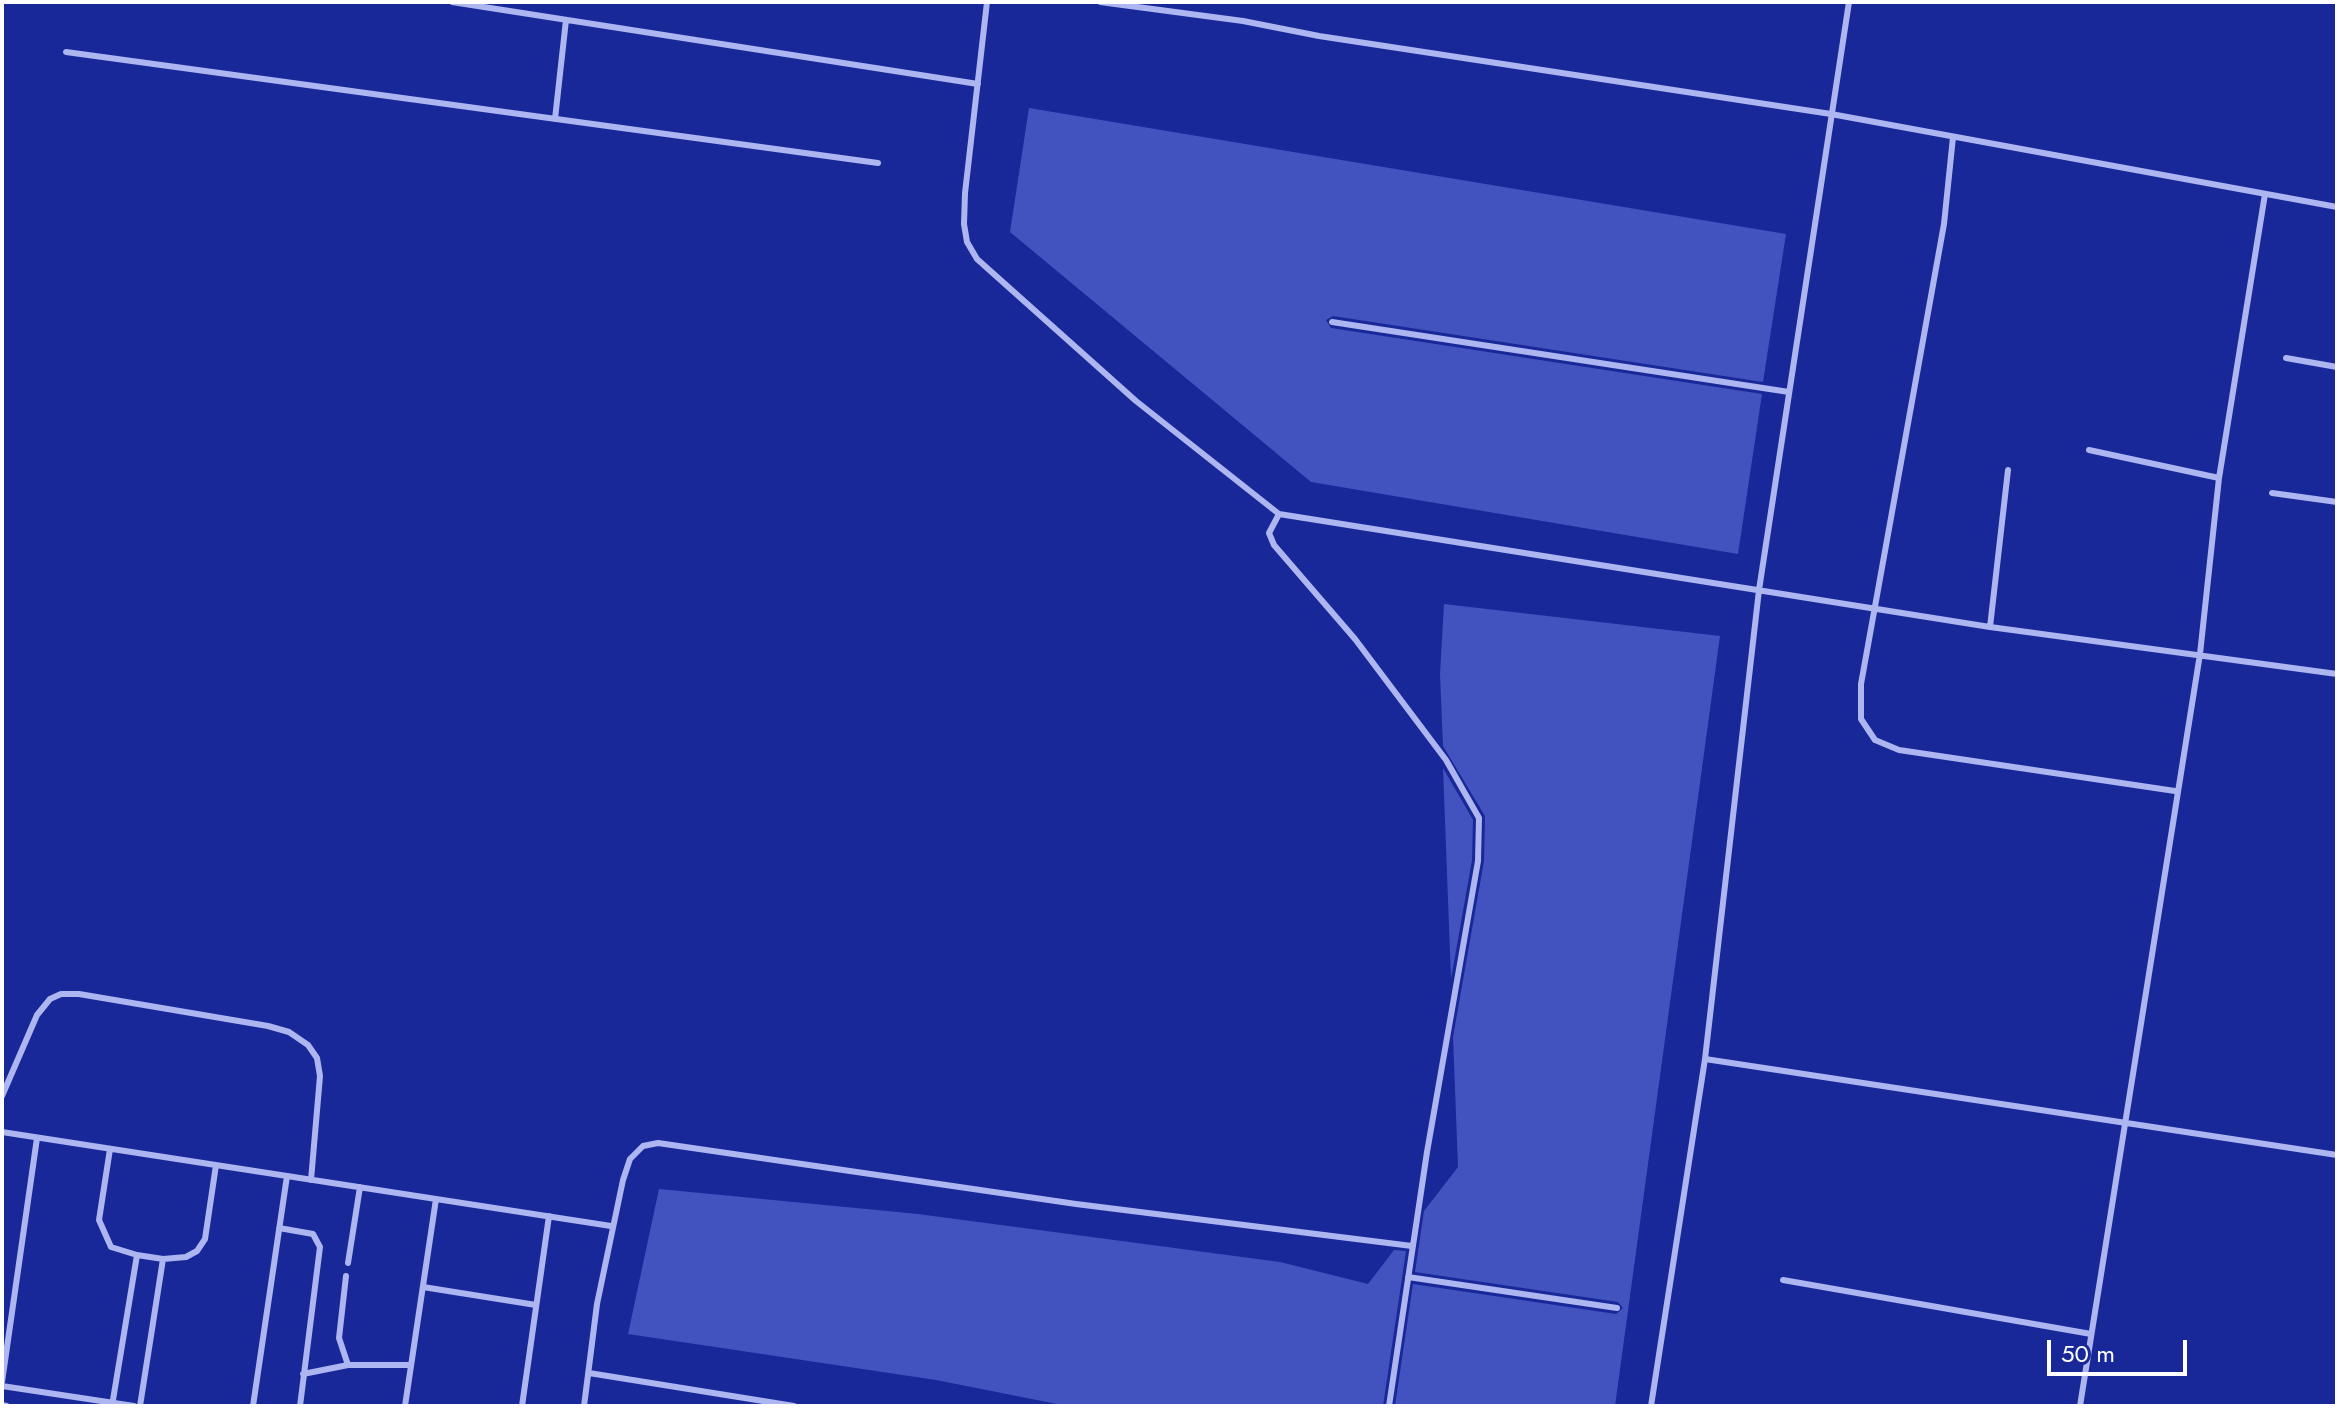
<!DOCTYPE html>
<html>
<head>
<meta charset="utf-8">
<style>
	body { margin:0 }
	#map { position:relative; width:2339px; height:1408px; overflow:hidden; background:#192898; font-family:Jost,sans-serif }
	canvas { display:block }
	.frame { position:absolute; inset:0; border:4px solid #fff; pointer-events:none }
	.scale { position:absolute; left:2047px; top:1340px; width:140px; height:36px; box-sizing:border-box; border:4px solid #fff; border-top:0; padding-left:10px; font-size:24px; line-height:28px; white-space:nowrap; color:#fff; -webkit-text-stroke:6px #192898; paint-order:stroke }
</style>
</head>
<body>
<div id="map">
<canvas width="2339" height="1408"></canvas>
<div class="frame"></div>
<div class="scale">50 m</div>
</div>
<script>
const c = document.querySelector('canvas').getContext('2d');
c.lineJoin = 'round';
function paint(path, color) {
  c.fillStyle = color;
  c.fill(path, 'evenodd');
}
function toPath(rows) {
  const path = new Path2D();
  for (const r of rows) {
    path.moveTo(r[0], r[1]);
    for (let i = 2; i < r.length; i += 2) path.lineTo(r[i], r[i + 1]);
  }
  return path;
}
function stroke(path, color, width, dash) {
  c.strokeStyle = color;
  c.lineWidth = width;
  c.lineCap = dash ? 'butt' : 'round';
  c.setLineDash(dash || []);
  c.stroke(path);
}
paint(toPath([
	[1029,108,1786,234,1763,382,1333,316,1326,320,1331,328,1762,394,1738,554,1311,482,1010,232],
	[1444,604,1720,636,1615,1406,1395,1406,1413,1284,1616,1314,1623,1308,1618,1302,1415,1272,1424,1211,1458,1167,1453,1037,1484,861,1485,816,1443,746,1440,674],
	[1443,768,1473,820,1472,860,1451,979],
	[659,1189,918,1214,1280,1262,1368,1284,1394,1250,1406,1251,1383,1406,1067,1406,936,1380,628,1334]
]), '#4252bf');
stroke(toPath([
	[452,2,978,84],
	[987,2,965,193,964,224,967,242,977,259,1136,401,1279,514,1990,627,2337,674],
	[1100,2,1243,21,1319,36,1831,114,2337,207],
	[66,52,878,163],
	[555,119,566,20],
	[1953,137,1944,224,1861,684,1861,719,1875,740,1899,750,2175,791],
	[1332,322,1789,392],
	[2286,358,2337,367],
	[2089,450,2219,478],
	[2272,493,2337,502],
	[1279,514,1269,533,1274,545,1355,639,1446,760,1479,818,1478,861,1427,1152,1389,1406],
	[1990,627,2008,470],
	[1705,1059,2337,1155],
	[2,1096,37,1015,50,999,61,994,79,994,268,1026,289,1032,308,1045,317,1058,320,1076,311,1180],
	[2,1132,611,1226],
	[110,1149,99,1220,111,1247,137,1255,163,1259,186,1257,197,1251,205,1239,216,1165],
	[279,1228,313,1234,320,1247,300,1406],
	[348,1263,360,1187],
	[346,1276,339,1338,348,1365],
	[1408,1277,1617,1308],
	[1783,1280,2091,1334],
	[423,1287,536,1305],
	[589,1373,794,1406],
	[303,1374,348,1365,411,1365],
	[2,1382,37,1138],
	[2,1386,134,1406],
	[2,1405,7,1406],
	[112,1406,137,1255],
	[140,1406,163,1259],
	[253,1406,287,1176],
	[405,1406,436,1199],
	[522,1406,549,1216],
	[584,1406,597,1304,623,1180,630,1159,643,1146,658,1143,1076,1204,1412,1246],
	[1651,1406,1705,1059,1759,590,1849,2],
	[2080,1406,2200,654,2219,478,2265,194]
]), '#adb6f1', 6);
</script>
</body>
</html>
